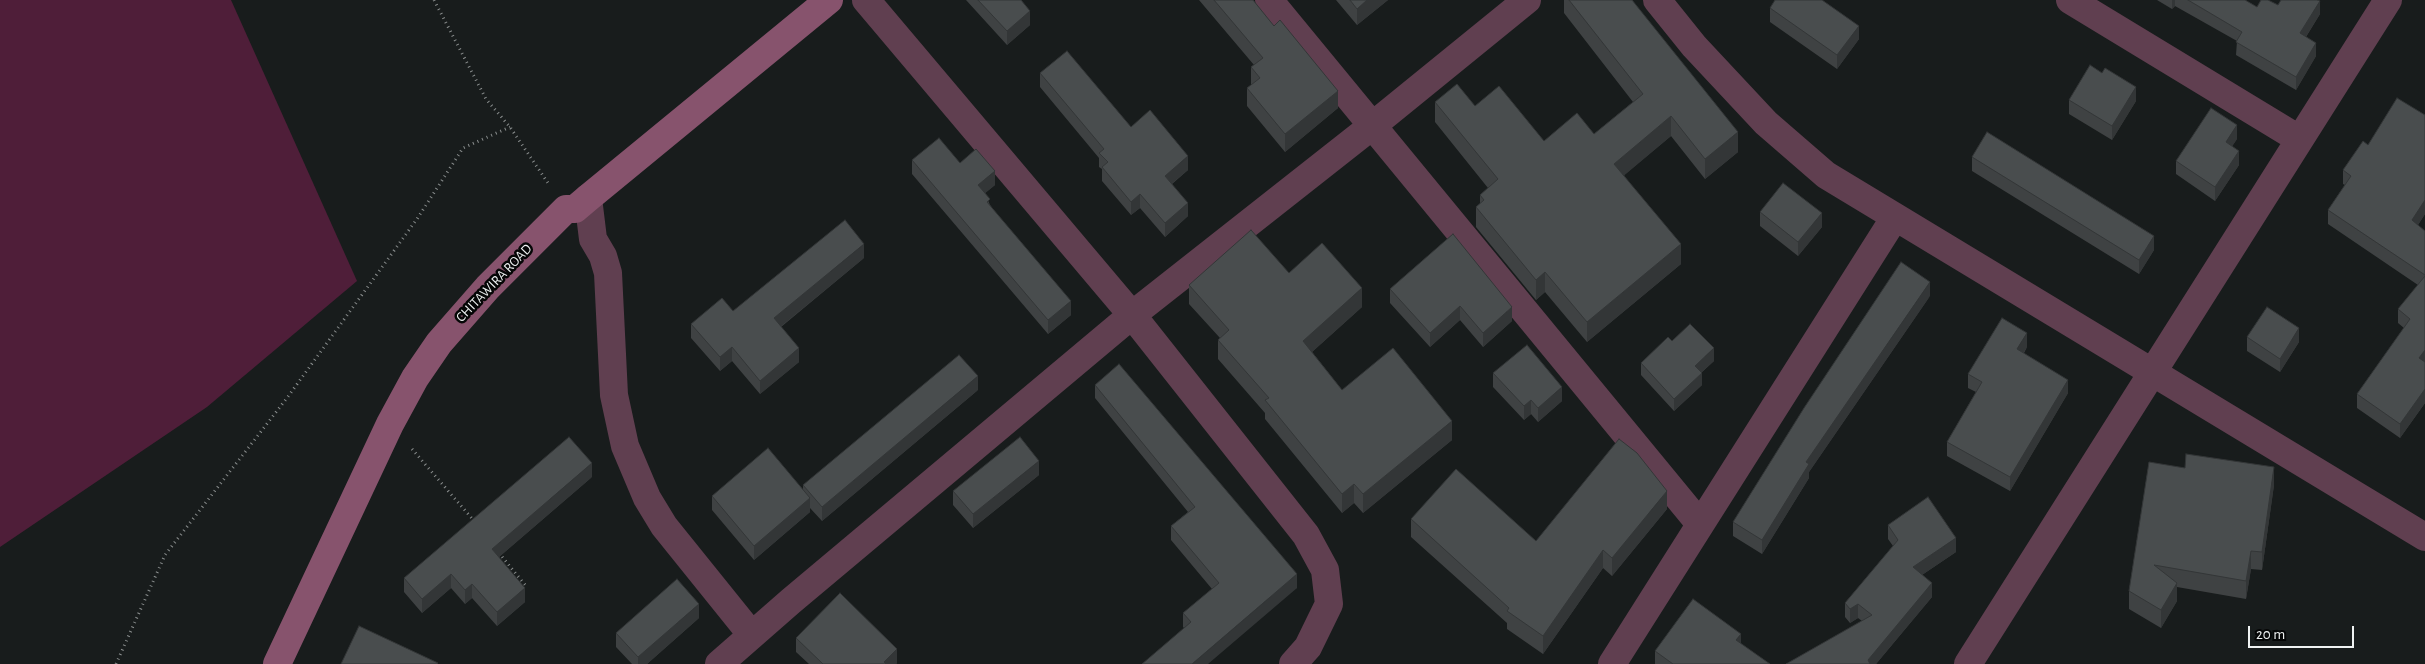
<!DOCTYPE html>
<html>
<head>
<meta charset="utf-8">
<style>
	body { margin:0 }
	#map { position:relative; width:2425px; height:664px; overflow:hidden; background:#181c1c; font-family:"Alegreya Sans",sans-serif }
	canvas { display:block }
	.scale { position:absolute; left:2248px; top:626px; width:106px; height:22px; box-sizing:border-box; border:2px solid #eff2f2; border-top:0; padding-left:6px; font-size:15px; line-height:18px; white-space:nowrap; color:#eff2f2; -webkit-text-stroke:4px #050606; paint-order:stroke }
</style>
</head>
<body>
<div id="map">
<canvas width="2425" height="664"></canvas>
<div class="scale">20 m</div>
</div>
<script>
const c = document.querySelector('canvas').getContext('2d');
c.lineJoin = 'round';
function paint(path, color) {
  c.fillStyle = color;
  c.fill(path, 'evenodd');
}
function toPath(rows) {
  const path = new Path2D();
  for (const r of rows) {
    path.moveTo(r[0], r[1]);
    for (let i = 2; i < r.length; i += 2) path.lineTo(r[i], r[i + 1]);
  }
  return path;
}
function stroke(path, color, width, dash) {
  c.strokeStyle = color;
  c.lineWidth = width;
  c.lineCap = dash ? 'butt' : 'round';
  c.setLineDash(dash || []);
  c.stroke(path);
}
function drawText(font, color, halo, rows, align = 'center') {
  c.font = font + ' "Alegreya Sans",sans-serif';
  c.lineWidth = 5;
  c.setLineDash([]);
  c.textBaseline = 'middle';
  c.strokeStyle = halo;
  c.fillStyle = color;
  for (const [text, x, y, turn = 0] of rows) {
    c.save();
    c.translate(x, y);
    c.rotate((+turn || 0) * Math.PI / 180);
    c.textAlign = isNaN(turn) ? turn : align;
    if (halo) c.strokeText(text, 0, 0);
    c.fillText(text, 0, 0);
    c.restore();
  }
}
paint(toPath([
	[0,0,231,0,357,281,207,407,0,547]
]), '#4f1e39');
stroke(toPath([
	[434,0,486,99,510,127,548,183],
	[412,449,475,522],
	[499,553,526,586],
	[116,664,165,555,287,398,417,219,463,148,510,127]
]), '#8a8e8e', 3, [1, 4]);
stroke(toPath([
	[866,0,1132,315,1306,535,1325,570,1329,604,1308,647,1293,664],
	[1269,0,1700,524],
	[1657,0,1694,46,1766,123,1826,175,2425,537],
	[2070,0,2299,139],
	[588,198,593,239,603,256,608,273,614,395,625,446,647,498,664,526,751,634],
	[719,664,791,601,1132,315,1372,126,1527,0],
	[1612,664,1895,217],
	[1968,664,2388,0]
]), '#603f50', 28);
stroke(toPath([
	[277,664,390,424,415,378,439,343,488,287,566,209,575,209,588,198,829,0]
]), '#87536d', 28);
paint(toPath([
	[966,0,1021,0,1030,25,1007,45],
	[1199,0,1253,0,1338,108,1285,152,1247,106,1247,88,1251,85,1251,67,1254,65],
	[1336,0,1388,0,1357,25],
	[1564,0,1632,0,1738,152,1705,179,1671,136,1624,175,1681,264,1587,342,1545,292,1536,300,1476,227,1476,207,1480,204,1480,195,1488,188,1435,122,1435,102,1475,106,1544,141,1594,134,1633,102,1564,13],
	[2157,0,2245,0,2257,7,2278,5,2320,14,2306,37,2316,56,2296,90,2236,55,2237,41,2175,6,2172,9],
	[1770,8,1859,39,1837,69,1770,22],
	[1040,73,1131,127,1188,170,1172,184,1188,216,1165,237,1140,208,1131,215,1102,181,1102,169,1099,167,1099,158,1040,87],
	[2069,100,2136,101,2112,140,2069,114],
	[2425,115,2425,214,2418,225,2425,231,2425,403,2400,438,2357,408,2357,394,2404,328,2398,323,2398,309,2418,285,2328,224,2328,210,2345,185,2343,184,2343,170,2368,145],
	[2237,139,2232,146,2239,165,2215,201,2176,174,2176,161],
	[1972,157,2154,250,2139,274,1972,171],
	[912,160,960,163,995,185,985,193,990,205,1071,315,1048,334,912,174],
	[1760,212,1822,227,1798,256,1760,226],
	[1453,234,1512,321,1483,347,1460,320,1430,347,1390,303,1390,289],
	[864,258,781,327,799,362,760,394,732,361,720,371,691,338,691,324,733,311],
	[1289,273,1362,307,1312,352,1342,390,1452,440,1363,513,1354,503,1342,513,1265,419,1265,413,1218,359,1218,340,1220,338,1189,304,1189,285],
	[1930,296,1809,472,1809,478,1762,554,1733,536,1733,522],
	[2247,337,2299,342,2280,372,2247,351],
	[1672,341,1714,361,1701,373,1702,385,1674,411,1641,375,1641,363],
	[2027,347,2024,353,2068,393,2010,491,1947,456,1947,442,1976,392,1968,388,1968,374],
	[1493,373,1562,401,1538,422,1531,414,1524,420,1493,387],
	[1095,385,1297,588,1184,628,1183,627,1183,613,1212,589,1171,540,1171,526,1188,512,1095,398],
	[978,390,822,521,810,508,810,512,754,560,712,510,712,496,803,490,803,485],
	[2149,462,2274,485,2262,570,2251,569,2246,599,2177,587,2177,601,2161,628,2129,609,2129,591],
	[1039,475,973,528,953,505,953,491],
	[592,477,499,557,525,602,497,626,472,598,465,604,451,588,422,613,404,592,404,578],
	[1667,509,1612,576,1603,568,1543,654,1507,629,1507,623,1411,537,1411,519,1536,541],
	[1888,525,1956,552,1922,575,1932,597,1876,664,1786,664,1862,621,1858,618,1850,623,1845,617,1845,603,1893,546,1888,539],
	[699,618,647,664,632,664,616,647,616,633],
	[796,638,897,663,896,664,809,664,796,652],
	[1741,644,1770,664,1655,664,1655,651]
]), '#3f4243');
paint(toPath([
	[1367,0,1388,0,1357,25,1357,9],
	[2172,0,2175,0,2175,6,2172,9],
	[2320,1,2320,14,2300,46,2300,33],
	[1030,11,1030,25,1007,45,1007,31],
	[1859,26,1859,39,1837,69,1837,55],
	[2316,43,2316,56,2296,90,2296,77],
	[2136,87,2136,101,2112,140,2112,126],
	[1338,91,1338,108,1285,152,1285,134],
	[1671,116,1671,136,1614,184,1614,164],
	[2237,125,2237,139,2226,156,2226,142],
	[1738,132,1738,152,1705,179,1705,159],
	[2239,151,2239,165,2215,201,2215,187],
	[1188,156,1188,170,1165,189,1165,176],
	[995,171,995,185,978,199,978,185],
	[1140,194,1140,208,1131,215,1131,202],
	[2425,200,2425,214,2412,234,2412,220],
	[1188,203,1188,216,1165,237,1165,223],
	[1822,213,1822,227,1798,256,1798,242],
	[2154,236,2154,250,2139,274,2139,260],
	[864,244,864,258,774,332,774,318],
	[1681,244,1681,264,1587,342,1587,322],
	[1545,272,1545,292,1536,300,1536,280],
	[1930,282,1930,296,1809,472,1809,478,1762,554,1762,540,1806,462],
	[1362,288,1362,307,1303,360,1303,341],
	[1071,301,1071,315,1048,334,1048,320],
	[1460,306,1460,320,1430,347,1430,333],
	[1512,307,1512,321,1483,347,1483,333],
	[2299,328,2299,342,2280,372,2280,359],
	[2027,333,2027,347,2017,363,2017,349],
	[732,347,732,361,720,371,720,357],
	[799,348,799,362,760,394,760,381],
	[1714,348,1714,361,1695,378,1695,366],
	[2425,350,2425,364,2419,358],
	[1702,373,1702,385,1674,411,1674,399],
	[978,376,978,390,822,521,822,507],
	[2068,380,2068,393,2010,491,2010,477],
	[1562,387,1562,401,1538,422,1538,408],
	[2425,389,2425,403,2400,438,2400,424],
	[1531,400,1531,414,1524,420,1524,406],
	[1452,421,1452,440,1363,513,1363,494],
	[1039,461,1039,475,973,528,973,514],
	[592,463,592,477,492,563,492,549],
	[2274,467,2274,485,2262,570,2262,552],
	[1354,484,1354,503,1342,513,1342,494],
	[1667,491,1667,509,1612,576,1612,558],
	[810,498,810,512,754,560,754,546],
	[1956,538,1956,552,1913,581,1913,567],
	[1603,550,1603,568,1543,654,1543,636],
	[2251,551,2251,569,2246,599,2246,581],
	[451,574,451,588,422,613,422,599],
	[1297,574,1297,588,1208,664,1192,664],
	[1932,583,1932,597,1876,664,1868,664,1868,660],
	[2177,583,2177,601,2161,628,2161,610],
	[472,584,472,598,465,604,465,590],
	[525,588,525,602,497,626,497,612],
	[699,604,699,618,647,664,638,664,638,657],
	[1858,604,1858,618,1850,623,1850,609],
	[1741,634,1741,648,1736,640],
	[897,649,897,663,896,664,884,664,884,662]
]), '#333637');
const building = toPath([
	[978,0,1021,0,1030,11,1007,31,978,0],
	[1214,0,1253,0,1274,26,1280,20,1338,91,1285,134,1247,88,1260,78,1251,67,1263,58,1214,0],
	[1350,0,1367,0,1357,9,1350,0],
	[1569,0,1632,0,1738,132,1705,159,1671,116,1614,164,1681,244,1587,322,1545,272,1536,280,1476,207,1484,200,1480,195,1498,179,1435,102,1457,84,1475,106,1499,86,1544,141,1577,113,1594,134,1643,94,1569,0],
	[1775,0,1822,0,1859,26,1837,55,1770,8,1775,0],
	[2188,0,2245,0,2257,7,2261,0,2268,0,2278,5,2281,0,2317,0,2320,1,2300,33,2316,43,2296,77,2236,42,2242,32,2188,0],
	[1067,51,1131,127,1150,110,1188,156,1165,176,1188,203,1165,223,1140,194,1131,202,1102,167,1108,162,1099,153,1104,149,1040,73,1067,51],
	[2090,65,2102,73,2105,68,2136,87,2112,126,2069,100,2090,65],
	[2397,98,2425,115,2425,200,2412,220,2425,231,2425,275,2328,210,2351,176,2343,170,2363,141,2368,145,2397,98],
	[2211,108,2237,125,2226,142,2239,151,2215,187,2176,161,2211,108],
	[1987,132,2154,236,2139,260,1972,157,1987,132],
	[939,138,960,163,976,149,995,171,978,185,990,199,987,202,1071,301,1048,320,912,160,939,138],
	[1783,183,1822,213,1798,242,1760,212,1783,183],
	[845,220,864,244,774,318,799,348,760,381,732,347,720,357,691,324,722,298,733,311,845,220],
	[1251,230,1289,273,1322,243,1362,288,1303,341,1342,390,1393,348,1452,421,1363,494,1354,484,1342,494,1265,400,1269,398,1218,340,1229,330,1189,285,1251,230],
	[1453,234,1512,307,1483,333,1460,306,1430,333,1390,289,1453,234],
	[1901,262,1930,282,1806,462,1809,464,1762,540,1733,522,1804,408,1901,262],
	[2425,276,2425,350,2419,358,2425,362,2425,389,2400,424,2357,394,2410,319,2398,309,2425,276],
	[2267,307,2299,328,2280,359,2247,337,2267,307],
	[2002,318,2027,333,2017,349,2068,380,2010,477,1947,442,1982,382,1968,374,2002,318],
	[1690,324,1714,348,1695,366,1702,373,1674,399,1641,363,1668,337,1672,341,1690,324],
	[1527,345,1562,387,1538,408,1531,400,1524,406,1493,373,1527,345],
	[959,355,978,376,822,507,803,485,959,355],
	[1119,364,1297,574,1192,664,1142,664,1191,622,1183,613,1219,583,1171,526,1195,507,1095,385,1119,364],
	[569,437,592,463,492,549,525,588,497,612,472,584,465,590,451,574,422,599,404,578,569,437],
	[1020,437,1039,461,973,514,953,491,1020,437],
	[1619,439,1637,453,1667,491,1612,558,1603,550,1543,636,1507,611,1509,608,1411,519,1456,469,1536,541,1619,439],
	[768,448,810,498,754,546,712,496,768,448],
	[2186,454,2274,467,2262,552,2251,551,2246,581,2154,565,2177,583,2161,610,2129,591,2149,462,2185,468,2186,454],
	[1928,497,1956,538,1913,567,1932,583,1868,660,1870,664,1786,664,1872,615,1858,604,1850,609,1845,603,1898,540,1888,525,1928,497],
	[677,579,699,604,638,657,616,633,677,579],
	[840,593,897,649,884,662,886,664,823,664,796,638,840,593],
	[1693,599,1741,634,1736,640,1770,664,1673,664,1655,651,1693,599],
	[359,626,438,663,437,664,341,664,359,626]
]);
paint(building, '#494d4e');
stroke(building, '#333637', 1);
drawText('14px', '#eff2f2', '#050606', [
	["CHITAWIRA ROAD",494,283,-46]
]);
</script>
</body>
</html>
